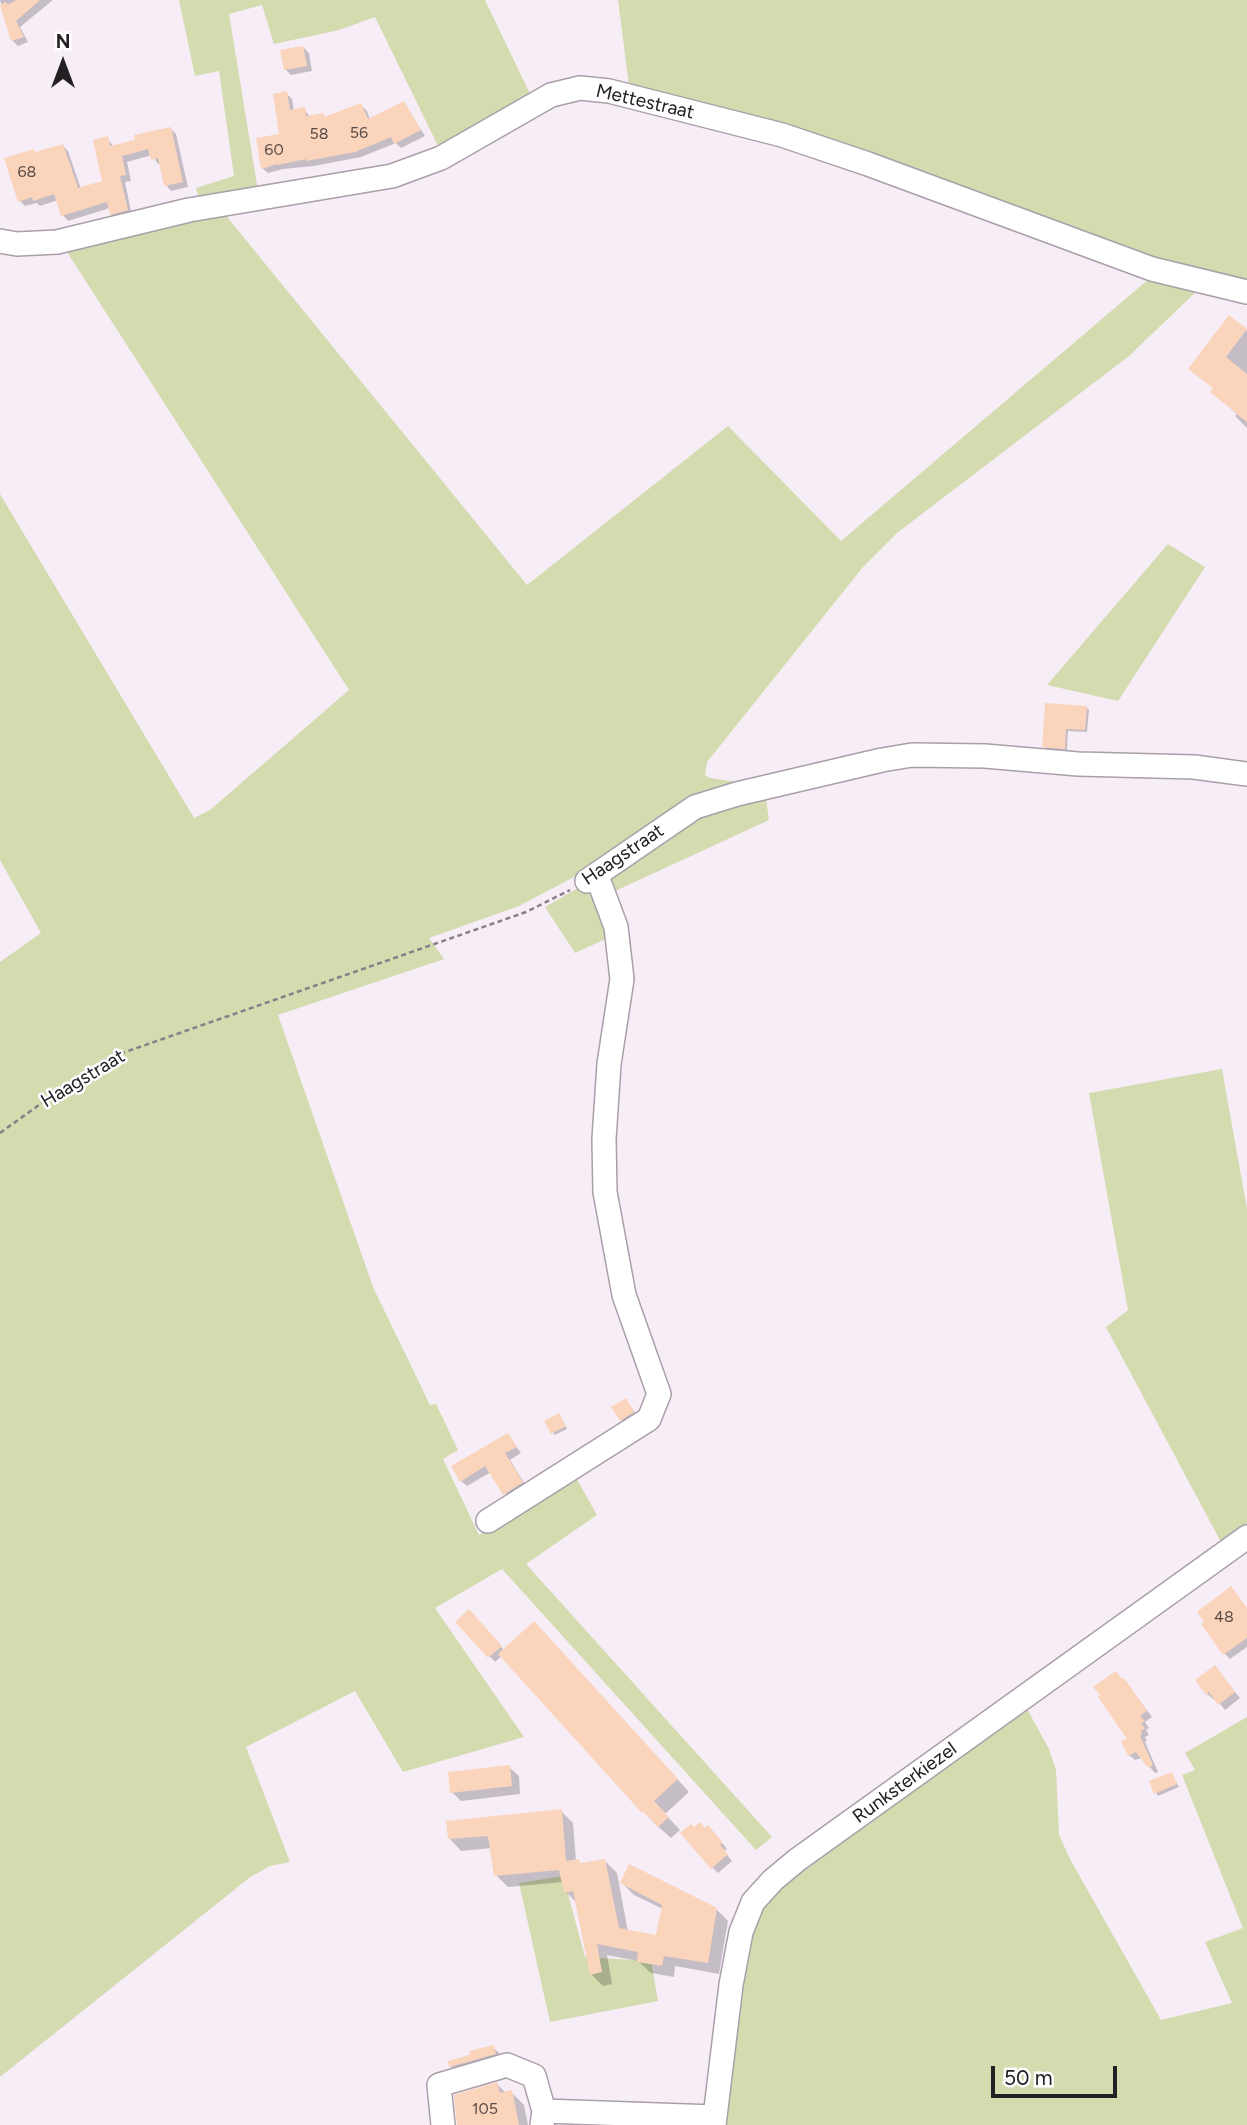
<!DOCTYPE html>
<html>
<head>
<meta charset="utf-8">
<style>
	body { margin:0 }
	#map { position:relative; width:1247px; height:2125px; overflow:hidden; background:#f7edf7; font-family:Figtree,sans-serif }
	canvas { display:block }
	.north { position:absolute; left:28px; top:28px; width:70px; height:70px; -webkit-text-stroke:5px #fffdff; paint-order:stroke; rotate:0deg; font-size:19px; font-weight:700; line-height:28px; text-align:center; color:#232023 }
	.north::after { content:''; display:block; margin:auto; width:24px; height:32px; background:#232023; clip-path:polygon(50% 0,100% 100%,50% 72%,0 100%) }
	.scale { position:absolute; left:991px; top:2066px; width:126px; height:32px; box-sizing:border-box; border:4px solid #232023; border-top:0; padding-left:9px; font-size:21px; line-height:24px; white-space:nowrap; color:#232023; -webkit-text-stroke:5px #fffdff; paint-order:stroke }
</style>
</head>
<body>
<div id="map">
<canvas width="1247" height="2125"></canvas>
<div class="north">N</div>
<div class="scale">50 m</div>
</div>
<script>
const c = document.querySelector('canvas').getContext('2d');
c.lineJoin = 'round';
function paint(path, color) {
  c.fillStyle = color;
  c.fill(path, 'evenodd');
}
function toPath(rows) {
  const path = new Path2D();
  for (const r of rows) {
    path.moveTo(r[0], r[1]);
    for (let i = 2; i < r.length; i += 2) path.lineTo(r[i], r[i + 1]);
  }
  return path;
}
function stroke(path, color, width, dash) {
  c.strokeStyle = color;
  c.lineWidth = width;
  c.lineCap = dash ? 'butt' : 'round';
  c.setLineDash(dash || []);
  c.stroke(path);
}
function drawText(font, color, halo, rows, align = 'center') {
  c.font = font + ' Figtree,sans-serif';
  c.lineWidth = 5;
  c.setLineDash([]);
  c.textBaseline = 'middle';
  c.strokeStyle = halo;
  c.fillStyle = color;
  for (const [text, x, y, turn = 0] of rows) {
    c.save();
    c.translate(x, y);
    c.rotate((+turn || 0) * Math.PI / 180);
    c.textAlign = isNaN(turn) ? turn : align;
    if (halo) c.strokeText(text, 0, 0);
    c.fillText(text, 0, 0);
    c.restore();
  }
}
paint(toPath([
	[179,0,485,0,531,96,440,150,375,17,339,30,274,44,262,5,229,14,258,191,200,203,196,188,234,176,219,71,195,76],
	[618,0,1247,0,1247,285,1160,266,629,86],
	[223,212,527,585,728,426,841,541,1150,278,1199,289,1129,356,897,533,863,567,707,762,705,775,710,778,750,784,519,906,429,938,444,959,278,1015,373,1287,430,1405,436,1404,458,1450,443,1459,479,1535,575,1476,597,1515,526,1564,772,1837,756,1850,502,1569,435,1608,524,1737,403,1772,355,1691,246,1747,290,1862,270,1866,249,1878,0,2077,0,962,41,933,0,860,0,494,194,818,210,810,349,690,65,249],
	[1168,544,1205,567,1118,701,1047,685],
	[765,792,769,820,613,892,623,931,575,953,545,907,613,868,688,815],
	[1222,1069,1247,1209,1247,1524,1222,1544,1106,1327,1128,1310,1089,1093],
	[1026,1707,1049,1749,1056,1770,1059,1835,1070,1859,1161,2020,1232,2003,1205,1942,1243,1928,1182,1775,1195,1770,1185,1753,1247,1717,1247,2125,723,2125,749,1929,770,1892],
	[563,1876,585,1957,651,1961,658,2001,550,2022,519,1883]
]), '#d3dbaf');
paint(toPath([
	[0,0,53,0,20,27,28,42,18,46,12,40],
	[303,47,309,53,312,71,291,75,285,69],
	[286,93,292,99,294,111,304,109,310,117,323,115,326,118,361,105,367,111,370,120,404,103,425,136,401,148,396,143,361,157,314,166,283,169,268,173,262,168,281,135],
	[171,129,176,134,188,187,171,191,166,185,161,164,158,164,152,155,127,162,131,181,125,182,132,216,117,220,111,214,110,208,68,221,63,215,58,200,40,206,37,203,25,206,20,201,36,153,63,146,68,151,81,189,104,182,107,138,114,147],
	[1230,318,1247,331,1247,428,1235,416,1237,414,1212,392,1214,389,1191,368],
	[1087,708,1089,710,1087,732,1068,731,1067,750,1047,749,1044,746],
	[626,1400,639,1418,627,1426,621,1420],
	[561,1417,567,1429,555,1435,553,1433],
	[508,1435,521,1453,510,1460,528,1489,510,1500,491,1472,467,1486,461,1481],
	[1247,1609,1247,1647,1230,1659,1224,1653],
	[469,1612,504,1650,546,1635,689,1792,665,1814,680,1830,671,1838,655,1824,502,1656,495,1662,458,1622],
	[1215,1667,1240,1698,1225,1710,1215,1698,1213,1699,1207,1694],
	[1124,1680,1152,1717,1145,1722,1149,1728,1146,1730,1149,1735,1145,1737,1147,1741,1145,1742,1158,1772,1155,1773,1142,1758,1135,1760,1129,1755],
	[509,1767,519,1776,520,1794,461,1801,452,1792],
	[1172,1774,1179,1787,1158,1796,1156,1793],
	[561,1811,573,1823,576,1861,582,1865,605,1861,617,1873,628,1932,657,1937,663,1909,634,1895,622,1883,716,1909,728,1921,719,1974,675,1966,674,1977,651,1973,638,1961,607,1955,612,1984,603,1986,591,1974,578,1904,566,1892,563,1882,508,1887,496,1875,492,1848,461,1851,450,1839],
	[705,1830,714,1833,727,1849,724,1851,732,1861,718,1873,712,1867],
	[493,2047,499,2053,501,2059,457,2072,451,2067,450,2062],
	[497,2084,506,2093,511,2092,524,2105,528,2125,459,2125]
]), '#0003');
paint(toPath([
	[16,0,40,0,16,21,24,37,11,41,0,5,6,2,8,5],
	[303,46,307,66,284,70,280,50],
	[287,91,290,110,305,107,306,116,324,113,324,117,361,103,368,119,404,101,421,130,394,144,391,137,355,152,306,161,306,159,277,165,277,164,261,169,256,138,279,134,273,94],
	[171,127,183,182,164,186,158,158,151,160,148,149,122,156,126,175,120,176,128,210,110,215,107,202,61,216,54,194,33,201,32,197,18,202,4,158,34,149,35,152,63,144,78,188,102,181,93,140,108,136,110,146,135,140,134,135],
	[1229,315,1247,329,1226,357,1247,374,1247,422,1210,392,1213,388,1188,369],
	[1045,703,1087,706,1085,730,1066,729,1065,749,1042,747],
	[626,1398,634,1412,620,1421,611,1407],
	[559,1413,566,1426,551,1434,544,1421],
	[508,1433,517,1447,505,1453,523,1482,503,1495,485,1466,460,1482,451,1466],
	[1231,1586,1247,1608,1247,1638,1223,1655,1201,1624,1204,1622,1197,1612],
	[469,1609,502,1646,488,1658,455,1622],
	[534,1621,678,1779,654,1801,669,1817,658,1827,643,1811,642,1813,498,1654],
	[1215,1665,1235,1692,1218,1705,1209,1692,1206,1695,1195,1680],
	[1116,1671,1122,1679,1124,1678,1147,1711,1140,1716,1145,1721,1141,1724,1145,1728,1141,1731,1142,1735,1140,1736,1153,1765,1148,1768,1136,1752,1128,1756,1121,1741,1127,1739,1098,1697,1100,1695,1093,1687],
	[510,1765,512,1786,450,1793,448,1772],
	[1172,1772,1177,1784,1154,1794,1149,1781],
	[562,1809,566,1861,579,1859,580,1863,605,1859,619,1928,656,1935,662,1905,620,1883,629,1864,717,1908,708,1963,664,1956,662,1966,637,1962,638,1952,597,1944,602,1972,590,1975,573,1891,564,1893,559,1870,494,1876,488,1836,448,1839,446,1821],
	[700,1822,705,1828,708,1825,723,1843,720,1845,728,1854,711,1869,680,1833,691,1824,694,1827],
	[494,2045,496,2054,449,2067,448,2061,470,2055,469,2051],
	[497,2082,500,2093,512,2090,519,2125,457,2125,454,2095]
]), '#fbd4bc');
const minor = toPath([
	[0,241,17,244,57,242,189,210,392,176,441,158,551,95,580,88,609,91,782,135,868,164,1152,269,1247,292],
	[587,881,695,807,737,794,882,760,912,755,985,756,1078,764,1194,767,1247,774],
	[488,1521,649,1419,659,1394,624,1295,605,1192,604,1139,609,1064,622,979,616,927,597,876],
	[443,2125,439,2085,507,2065,534,2076,544,2111],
	[542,2125,544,2111,715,2117],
	[714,2125,731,1985,741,1932,753,1902,773,1880,797,1860,1247,1537]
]);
stroke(minor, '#a99fa9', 26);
stroke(toPath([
	[0,1133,71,1082,111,1057,526,912,570,890]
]), '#868086', 2.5, [5, 3.5]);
stroke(minor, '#fff', 23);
drawText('16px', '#594d49', null, [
	["56",359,133],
	["58",319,134],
	["60",274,150],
	["68",27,172],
	["48",1224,1617],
	["105",485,2109]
]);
drawText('19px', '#232023', '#fffdff', [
	["Mettestraat",645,102,13],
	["Haagstraat",623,855,-34],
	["Haagstraat",83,1079,-31],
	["Runksterkiezel",905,1783,-36]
]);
</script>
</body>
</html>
